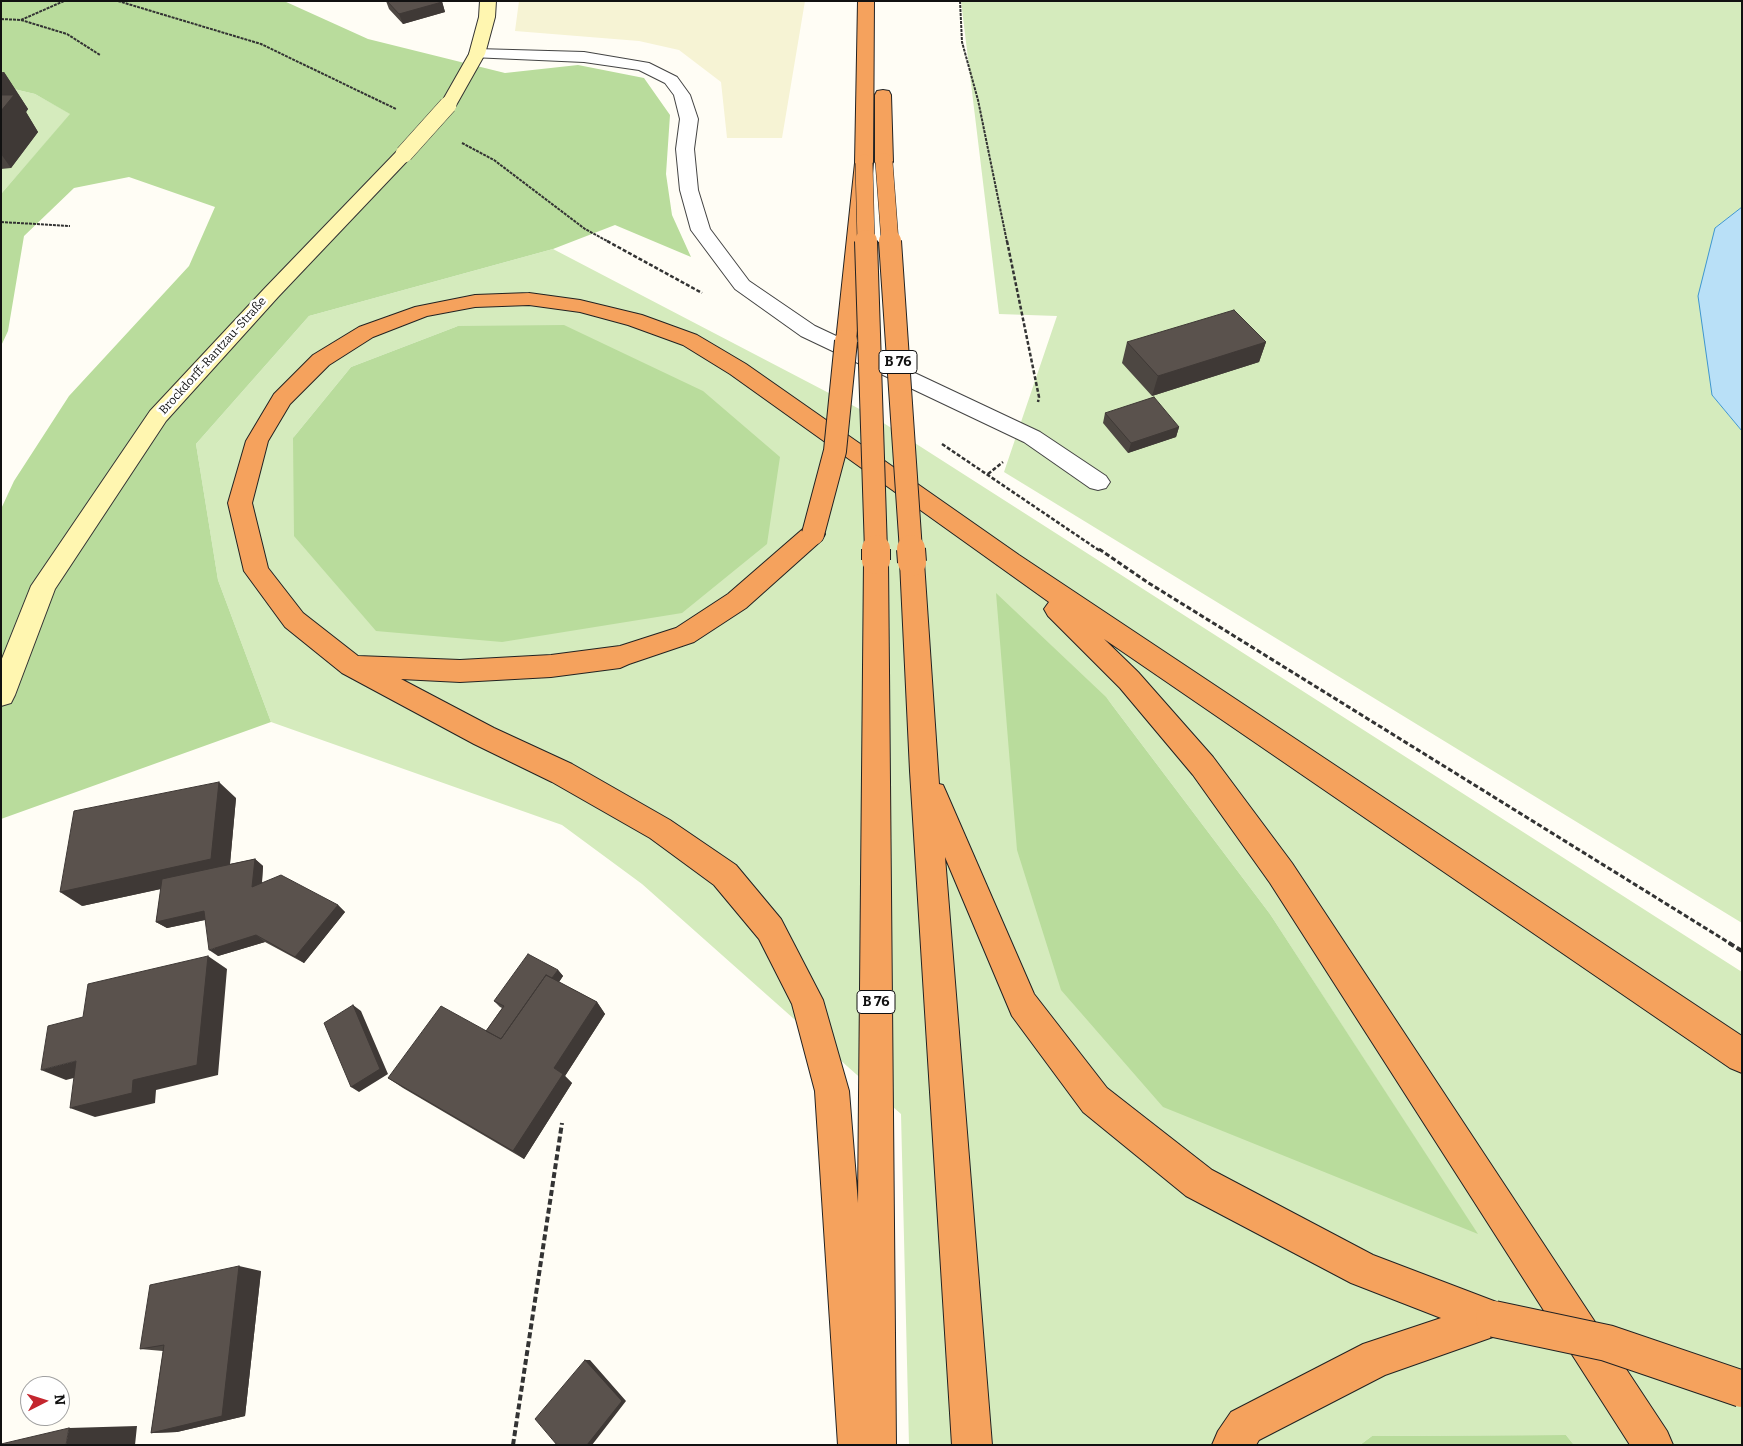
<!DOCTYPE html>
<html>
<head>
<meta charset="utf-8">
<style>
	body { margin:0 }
	#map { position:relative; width:1743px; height:1446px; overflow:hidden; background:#fffdf5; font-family:Bitter,serif }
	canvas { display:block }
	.frame { position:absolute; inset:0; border:2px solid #111; pointer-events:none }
	.north { position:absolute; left:20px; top:1376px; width:50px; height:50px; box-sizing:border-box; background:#fff; border:1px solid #a0a0a0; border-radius:50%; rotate:85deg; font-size:14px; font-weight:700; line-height:20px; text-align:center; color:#111 }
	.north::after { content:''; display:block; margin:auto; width:18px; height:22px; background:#c4262e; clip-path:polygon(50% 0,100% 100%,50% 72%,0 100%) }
</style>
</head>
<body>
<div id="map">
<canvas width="1743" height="1446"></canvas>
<div class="frame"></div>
<div class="north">N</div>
</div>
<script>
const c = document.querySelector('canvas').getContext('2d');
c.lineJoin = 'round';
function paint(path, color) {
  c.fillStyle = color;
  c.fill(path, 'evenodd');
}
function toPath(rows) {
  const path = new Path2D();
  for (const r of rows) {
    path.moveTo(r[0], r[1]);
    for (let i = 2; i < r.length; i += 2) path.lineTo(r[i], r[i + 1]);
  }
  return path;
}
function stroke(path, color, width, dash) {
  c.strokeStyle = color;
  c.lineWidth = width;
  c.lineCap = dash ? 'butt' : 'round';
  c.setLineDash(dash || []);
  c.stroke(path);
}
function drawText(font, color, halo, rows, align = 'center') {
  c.font = font + ' Bitter,serif';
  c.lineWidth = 5;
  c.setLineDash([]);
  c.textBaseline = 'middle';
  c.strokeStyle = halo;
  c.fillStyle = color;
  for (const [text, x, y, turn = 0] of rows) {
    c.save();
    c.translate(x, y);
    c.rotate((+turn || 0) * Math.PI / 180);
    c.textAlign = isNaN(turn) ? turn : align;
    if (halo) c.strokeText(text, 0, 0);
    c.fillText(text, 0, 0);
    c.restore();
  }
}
paint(toPath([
	[519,1,805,1,782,138,727,138,721,82,679,50,639,41,515,31]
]), '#f6f3d4');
paint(toPath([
	[961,1,1742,1,1742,207,1715,228,1712,395,1742,431,1742,923,1004,472,1057,316,999,314],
	[1,86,35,94,71,114,1,194],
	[553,249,871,415,1742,972,1742,1445,1574,1445,1566,1435,1372,1436,1360,1445,909,1445,901,1114,642,884,562,825,271,722,218,580,196,444,309,316],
	[458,326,293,438,351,367],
	[1106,697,1270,914,1477,1234]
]), '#d5ebbd');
paint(toPath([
	[1,1,284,1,368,39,505,73,578,65,644,78,670,115,666,174,672,215,691,257,615,225,553,249,309,316,196,444,218,580,271,722,1,819,1,509,14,481,69,396,189,266,215,207,129,177,74,188,24,236,8,331,1,346,1,194,70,114,35,94,1,86],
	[564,325,703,391,780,457,767,544,682,613,502,642,376,631,294,536,293,438,351,367,458,326],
	[996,593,1106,697,1270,914,1478,1234,1163,1107,1061,990,1017,850],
	[1566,1435,1574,1445,1360,1445,1372,1436]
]), '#b9dc9c');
const water = toPath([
	[1742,207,1742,431,1712,395,1698,296,1715,228,1742,207]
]);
paint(water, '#b9e0f7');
stroke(water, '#3f96cf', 1);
const street = toPath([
	[477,49,584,52,649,63,677,77,690,95,698,119,694,149,698,190,710,229,749,281,815,326,1040,432,1106,476,1110,482,1106,488,1098,490,1090,488,1024,442,801,336,735,289,691,230,680,190,676,149,680,119,674,95,665,83,639,70,584,62,471,57,469,54,471,51,477,49]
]);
const secondary = toPath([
	[480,1,496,1,495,17,485,54,454,109,442,109,440,105,469,54,479,17,480,1],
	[404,149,410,150,413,154,410,158,278,297,166,421,55,589,15,695,11,703,1,706,1,661,31,586,150,411,264,289,398,150,404,149]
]);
const highway = toPath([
	[858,1,874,1,873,163,856,341,853,346,846,348,839,346,836,341,855,163,858,1],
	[883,90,889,91,891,95,893,162,890,166,884,167,878,166,875,162,875,95,877,91,883,90],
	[529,293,580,300,642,315,697,335,746,364,1019,555,1742,1036,1742,1073,1730,1068,1104,639,1138,672,1213,757,1292,863,1667,1431,1673,1445,1630,1445,1270,883,1193,775,1120,688,1048,616,1044,609,1049,602,730,374,683,345,628,325,580,312,529,305,475,307,427,316,373,337,329,365,290,404,268,441,252,503,268,568,303,613,358,656,460,660,551,655,620,646,676,628,728,594,804,528,813,525,822,528,825,534,822,540,746,608,694,642,629,664,620,668,551,677,460,682,401,679,494,728,572,764,670,820,736,865,781,919,823,1000,849,1091,858,1203,864,560,867,553,876,551,885,553,888,560,896,1445,838,1445,815,1091,792,1004,759,939,714,885,650,838,552,782,474,744,342,673,285,627,244,571,228,503,246,441,274,394,313,355,359,327,415,307,475,295,529,293],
	[912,553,921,555,924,562,939,784,943,785,947,794,1034,994,1107,1088,1212,1170,1373,1255,1507,1306,1513,1319,1507,1332,1385,1375,1259,1440,1256,1445,1212,1445,1218,1431,1231,1412,1363,1344,1441,1318,1351,1283,1186,1196,1083,1112,1012,1016,945,857,992,1445,952,1445,910,771,900,562,903,555,912,553]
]);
stroke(street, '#444', 2);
stroke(secondary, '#333', 2);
stroke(highway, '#222', 2);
stroke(toPath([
	[118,1,261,44,396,109],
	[960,1,962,42,978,100,1007,242],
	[1,19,21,20,67,34,100,55],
	[21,20,64,1],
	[462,143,494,160,585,229,609,242],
	[1,222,70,226]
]), '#333', 2, [3, 1]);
stroke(toPath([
	[607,241,702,293],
	[1007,241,1039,397,1038,402],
	[942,444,1100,551],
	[988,474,1003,462]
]), '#333', 2.5, [4, 2]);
stroke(toPath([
	[1099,549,1147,582,1731,944]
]), '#333', 3, [5, 2.5]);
stroke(toPath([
	[1729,943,1742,951],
	[513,1445,562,1123]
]), '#333', 4, [6, 3]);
paint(street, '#fff');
paint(secondary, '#fff6b0');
paint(highway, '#f5a25d');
const secondaryBridge = toPath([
	[404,154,448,105]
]);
const highwayBridgeFar3 = toPath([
	[884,162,890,242],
	[864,163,866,242]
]);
const highwayBridgeFar2 = toPath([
	[866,241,876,551],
	[890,241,911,551],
	[813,534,835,451,846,341]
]);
const highwayBridgeFar1 = toPath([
	[876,549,876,560],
	[911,549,912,562]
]);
const highwayBridge = toPath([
	[1494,1319,1607,1343,1742,1389]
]);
stroke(secondaryBridge, '#333', 18, []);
stroke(highwayBridgeFar3, '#222', 18, []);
stroke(highwayBridgeFar2, '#222', 24, []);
stroke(highwayBridgeFar1, '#222', 30, []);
stroke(highwayBridge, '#222', 38, []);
stroke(secondaryBridge, '#fff6b0', 17);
stroke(highwayBridgeFar3, '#f5a25d', 17);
stroke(highwayBridgeFar2, '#f5a25d', 22);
stroke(highwayBridgeFar1, '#f5a25d', 28);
stroke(highwayBridge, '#f5a25d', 36);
paint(toPath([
	[386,1,442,1,445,12,403,24,389,9],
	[1,72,4,72,28,109,26,112,38,132,11,168,1,169],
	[1127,342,1266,342,1259,362,1152,396,1122,363],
	[1105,413,1179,427,1176,437,1128,453,1103,423],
	[236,798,230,864,255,859,263,866,262,883,338,905,345,912,304,963,265,942,218,956,205,920,167,928,156,922,161,889,82,906],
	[558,970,563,976,559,982,597,1002,605,1014,565,1076,572,1083,524,1159,403,1088,388,1078,486,1031,502,1008,500,1007,494,1001],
	[261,1271,245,1416,177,1432,151,1433,163,1351,140,1349]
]), '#4d4742');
paint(toPath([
	[442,2,445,12,403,24,399,14],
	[4,72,28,109,26,112,38,132,11,168,1,154,1,75],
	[1266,342,1259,362,1152,396,1158,376],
	[1179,427,1176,437,1128,453,1131,443],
	[219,782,236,798,229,874,82,906,60,892],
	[255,859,263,866,261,894,252,887],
	[338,905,345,912,304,963,295,957],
	[204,911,214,918,167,928,156,922],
	[256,935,265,942,218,956,209,950],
	[208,956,227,969,218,1075,156,1090,155,1103,95,1117,70,1108,133,1080],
	[558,970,563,976,513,1050,507,1044],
	[597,1002,605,1014,565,1076,572,1083,524,1159,513,1151,554,1068],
	[353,1005,361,1011,388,1074,359,1092,351,1087],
	[76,1061,101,1071,66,1080,41,1070],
	[239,1266,261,1271,245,1416,177,1432,151,1433],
	[585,1360,590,1360,626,1401,592,1445,587,1445],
	[137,1426,135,1445,66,1445,69,1428]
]), '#3f3936');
const building = toPath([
	[387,1,442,1,442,2,399,14,387,1],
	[1,95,14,95,1,111,1,95],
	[1234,310,1266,342,1158,376,1127,342,1234,310],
	[1154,397,1179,427,1131,443,1105,413,1154,397],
	[219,782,211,859,60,892,74,811,219,782],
	[255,859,252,887,281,875,338,905,295,957,256,935,209,950,204,911,156,922,162,879,255,859],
	[528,954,558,970,552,978,546,975,501,1039,486,1031,504,1006,494,1001,528,954],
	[208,956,197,1065,133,1080,132,1093,70,1108,76,1061,41,1070,48,1026,83,1017,88,984,208,956],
	[546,975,597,1002,554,1068,563,1074,513,1151,388,1078,441,1006,501,1039,546,975],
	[353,1005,380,1069,351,1087,324,1023,353,1005],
	[239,1266,222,1416,151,1433,164,1345,140,1349,150,1285,239,1266],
	[585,1360,622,1401,587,1445,557,1445,535,1419,585,1360],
	[69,1428,66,1445,1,1445,1,1444,69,1428]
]);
paint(building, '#5a524d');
stroke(building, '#3f3936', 1);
drawText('12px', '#111', '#fff', [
	["Brockdorff-Rantzau-Straße",213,356,-48]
]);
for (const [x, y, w] of [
	[898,362,38],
	[876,1002,38]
]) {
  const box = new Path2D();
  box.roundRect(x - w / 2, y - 11.5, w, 23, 4);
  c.fillStyle = '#fff';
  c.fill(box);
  stroke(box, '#111', 1);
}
drawText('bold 14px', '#111', null, [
	["B 76",898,362],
	["B 76",876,1002]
]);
</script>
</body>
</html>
